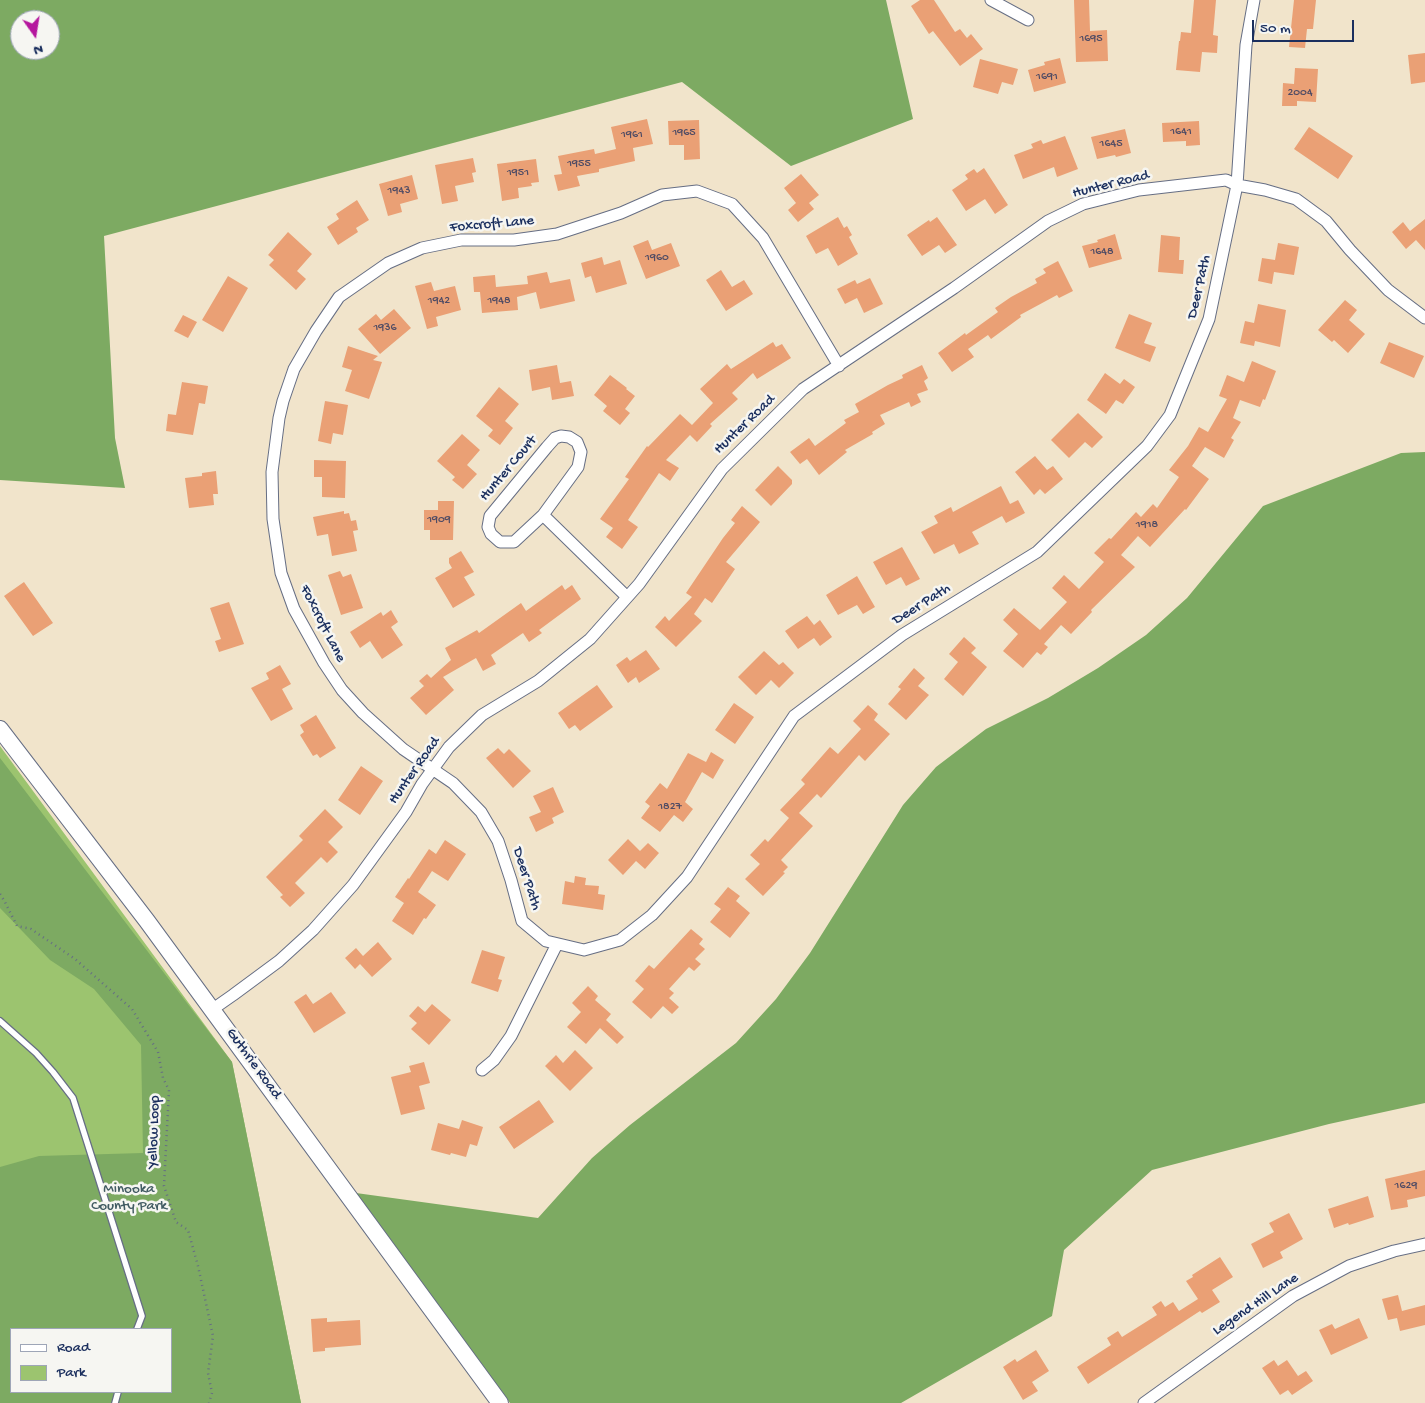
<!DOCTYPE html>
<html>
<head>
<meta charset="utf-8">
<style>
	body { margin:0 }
	#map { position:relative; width:1425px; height:1403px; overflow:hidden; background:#f1e4cb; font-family:"Gochi Hand",sans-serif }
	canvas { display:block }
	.legend { position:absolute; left:10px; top:1328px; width:162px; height:65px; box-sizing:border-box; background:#f6f6f2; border:1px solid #9ea6b7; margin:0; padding:6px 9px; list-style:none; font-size:15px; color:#1b2f5e }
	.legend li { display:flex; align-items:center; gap:10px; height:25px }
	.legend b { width:25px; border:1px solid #9ea6b7 }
	.north { position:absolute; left:10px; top:10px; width:50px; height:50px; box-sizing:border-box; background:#f6f6f2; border:1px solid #9ea6b7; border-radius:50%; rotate:167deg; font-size:14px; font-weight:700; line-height:20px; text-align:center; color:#1b2f5e }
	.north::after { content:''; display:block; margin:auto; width:18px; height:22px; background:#b5179e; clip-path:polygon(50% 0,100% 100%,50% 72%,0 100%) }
	.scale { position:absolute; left:1252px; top:20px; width:102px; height:22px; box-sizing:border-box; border:2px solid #1b2f5e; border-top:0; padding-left:6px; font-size:15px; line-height:18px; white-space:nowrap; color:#1b2f5e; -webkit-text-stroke:4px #f6f6f2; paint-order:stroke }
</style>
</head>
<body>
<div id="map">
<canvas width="1425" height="1403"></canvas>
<ul class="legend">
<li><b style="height:6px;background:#fff"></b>Road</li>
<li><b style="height:14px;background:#9cc46f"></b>Park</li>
</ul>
<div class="north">N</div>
<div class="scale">50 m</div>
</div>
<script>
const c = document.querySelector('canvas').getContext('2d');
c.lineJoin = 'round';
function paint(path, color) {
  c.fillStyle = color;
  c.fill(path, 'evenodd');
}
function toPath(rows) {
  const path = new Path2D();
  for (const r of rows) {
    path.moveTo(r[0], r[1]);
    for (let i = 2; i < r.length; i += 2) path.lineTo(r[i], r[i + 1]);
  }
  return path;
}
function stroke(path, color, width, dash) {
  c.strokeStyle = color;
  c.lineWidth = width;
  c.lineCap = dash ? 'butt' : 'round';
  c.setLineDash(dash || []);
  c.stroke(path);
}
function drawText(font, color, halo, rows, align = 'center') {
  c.font = font + ' "Gochi Hand",sans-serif';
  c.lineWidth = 5;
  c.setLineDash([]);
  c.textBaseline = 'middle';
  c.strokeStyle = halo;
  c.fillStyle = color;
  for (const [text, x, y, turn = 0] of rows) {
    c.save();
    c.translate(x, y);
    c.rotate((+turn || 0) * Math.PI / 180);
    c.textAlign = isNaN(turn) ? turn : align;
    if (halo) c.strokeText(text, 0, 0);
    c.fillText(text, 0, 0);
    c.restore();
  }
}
paint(toPath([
	[0,746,232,1062,301,1403,0,1403],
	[11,1329,171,1329,171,1392,11,1392]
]), '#9cc46f');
paint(toPath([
	[0,0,886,0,913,119,791,166,682,82,104,236,115,438,125,488,0,480],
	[20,20,50,20,50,50,20,50],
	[1425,452,1425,1103,1329,1124,1152,1170,1064,1250,1052,1316,901,1403,510,1403,356,1193,538,1218,592,1158,630,1125,736,1043,776,999,810,953,903,805,936,767,986,729,1048,698,1098,668,1146,635,1187,598,1263,506,1401,453],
	[0,758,232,1062,301,1403,0,1403,0,1167,39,1156,143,1153,141,1045,94,989,50,960,0,908],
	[11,1329,171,1329,171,1392,11,1392]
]), '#7daa62');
paint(toPath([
	[920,0,934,0,955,32,960,29,967,38,971,34,983,49,960,66,933,31,929,34,911,6],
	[1074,0,1089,0,1090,31,1107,30,1108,61,1076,62],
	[1194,0,1216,0,1213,35,1218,36,1217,53,1202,52,1200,72,1176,70,1179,41,1180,41,1181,32,1191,33],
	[1294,0,1316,0,1313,29,1307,29,1305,48,1289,47],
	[1425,53,1425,82,1411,84,1408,55],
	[1060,58,1066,83,1034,92,1028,70,1045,65,1044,62],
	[980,59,1018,69,1013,85,1002,82,998,94,973,87],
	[1295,68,1318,69,1316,102,1297,101,1297,106,1282,106,1283,83,1294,84],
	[647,119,653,144,633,148,635,161,599,169,599,172,577,176,580,186,558,191,554,175,562,174,558,156,594,149,595,154,616,149,611,127],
	[699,120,700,159,684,160,684,145,669,145,668,121],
	[1199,121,1200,145,1186,146,1186,141,1163,142,1162,123],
	[1309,127,1353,156,1338,179,1294,149],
	[1125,129,1131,153,1116,157,1115,155,1097,159,1091,137],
	[1065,136,1078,169,1057,177,1054,167,1023,179,1014,155,1033,148,1031,144,1041,140,1043,144],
	[473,158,476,172,472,173,474,182,455,186,458,201,442,204,435,165],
	[536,159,539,182,531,183,532,186,518,188,519,198,502,201,497,164],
	[984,168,1008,205,995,214,985,199,966,211,952,190,968,179,965,175,974,169,977,173],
	[801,174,819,195,809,203,814,209,798,222,788,210,796,203,784,188],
	[412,175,418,199,400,204,402,212,388,216,379,184],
	[357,200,369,220,356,228,358,232,338,245,327,227,339,219,336,214],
	[838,217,844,228,847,226,852,235,849,237,858,254,838,266,828,248,816,254,806,236],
	[937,217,957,245,945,253,939,245,922,256,907,235,929,220,930,222],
	[1425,219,1425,250,1416,240,1406,249,1392,232,1403,222,1410,231],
	[288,232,312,254,297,271,306,279,296,290,269,265,274,260,268,255],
	[1115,234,1122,259,1089,268,1082,246,1098,242,1097,240],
	[1161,235,1180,237,1179,260,1184,260,1183,274,1158,272],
	[648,240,652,250,671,243,680,266,646,279,633,246],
	[1278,243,1299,247,1294,275,1274,272,1272,284,1258,281,1262,258,1275,260],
	[602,257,604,265,620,260,627,284,596,293,591,276,585,278,581,263],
	[1058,261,1073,291,1059,298,1057,295,1020,315,1021,317,991,339,988,335,968,349,974,357,952,372,938,353,965,333,966,335,998,312,995,308,1011,297,1037,283,1035,279,1046,273,1043,269],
	[721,270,732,287,744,280,753,294,726,311,706,280],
	[547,272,550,283,570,279,575,301,540,309,536,292,517,297,518,310,482,313,480,292,474,292,473,277,495,275,496,287,528,284,527,276],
	[228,276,248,288,223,332,202,320],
	[870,278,883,304,864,313,857,298,845,304,837,289,855,280,857,284],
	[431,282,434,291,455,286,461,310,436,317,438,326,427,329,415,286],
	[1345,300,1357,310,1349,320,1365,334,1348,353,1334,340,1332,342,1318,330],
	[1258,304,1286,310,1280,347,1255,341,1254,346,1240,343,1245,321,1254,323],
	[394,309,411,328,380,354,358,329,376,314,381,320],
	[1129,314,1152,323,1144,343,1156,347,1150,362,1115,348],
	[183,315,197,322,188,338,174,331],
	[773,342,776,347,782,344,791,358,757,379,753,373,732,393,738,399,710,424,712,426,697,442,690,435,666,460,679,468,670,481,659,473,628,520,638,527,622,549,606,537,613,528,600,519,629,479,625,477,647,446,648,447,680,414,692,425,713,403,700,389,727,364,731,369],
	[1389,342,1424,356,1414,378,1380,363],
	[348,346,378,356,373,360,382,362,369,399,345,391,352,370,342,367],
	[1252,361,1276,371,1265,400,1263,399,1260,407,1240,400,1233,418,1241,422,1231,438,1234,440,1224,458,1205,447,1192,466,1209,479,1186,510,1185,509,1150,547,1138,536,1121,555,1135,567,1091,610,1092,612,1071,634,1061,625,1044,644,1048,647,1041,655,1037,652,1023,668,1003,651,1018,634,1003,620,1014,608,1040,630,1067,602,1052,588,1064,575,1079,589,1104,562,1094,553,1109,538,1111,539,1136,512,1141,517,1153,504,1157,508,1179,477,1169,470,1188,446,1199,427,1208,432,1227,399,1219,396,1227,375,1244,382],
	[557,365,560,383,571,381,574,396,552,400,550,387,532,391,529,370],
	[922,365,928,378,924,381,928,390,917,394,921,402,911,407,909,402,880,415,885,424,872,432,873,434,845,450,847,452,819,475,807,459,800,464,790,452,809,438,815,446,846,423,844,420,859,412,855,404,888,385,903,378,902,375],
	[1105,373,1120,384,1124,379,1135,387,1123,404,1116,400,1106,414,1087,400],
	[610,375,627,388,626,389,635,396,625,409,630,413,620,425,603,411,607,406,594,395],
	[182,382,208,386,205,404,199,403,193,435,166,431,168,414,176,415],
	[499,387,519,404,505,421,513,428,500,445,488,436,493,430,476,416],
	[325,401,348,405,343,435,333,433,331,444,318,441],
	[1078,413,1103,437,1092,448,1085,442,1069,458,1051,440],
	[462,434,480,450,467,465,477,474,463,489,452,480,455,477,437,461],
	[1035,456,1047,470,1053,466,1063,479,1045,494,1040,489,1034,495,1015,472],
	[314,460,346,461,345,498,322,497,322,477,314,477],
	[778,466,792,480,792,484,771,506,755,490],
	[216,471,218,494,213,494,214,505,189,508,185,478,202,476,202,473],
	[1001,486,1010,504,1018,500,1025,513,1006,523,1002,516,972,532,979,544,959,554,954,544,934,554,921,532,938,523,934,516,951,507,953,512],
	[438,501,454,501,453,540,430,540,430,530,424,530,424,510,438,510],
	[742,506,760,522,726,562,735,569,712,603,705,598,694,614,702,621,676,647,655,627,665,616,669,621,692,597,686,593,723,538,735,523,731,520],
	[344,511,344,514,349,513,351,521,356,520,358,530,353,531,357,551,332,556,328,534,317,536,313,517],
	[902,547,920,579,906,586,901,577,886,585,873,562],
	[461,551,474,572,464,577,475,595,453,608,435,578,452,568,449,563,449,558],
	[340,571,343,577,351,574,363,608,341,615,328,575],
	[857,576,875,607,863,614,857,605,838,615,826,595],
	[24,582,53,623,33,636,4,596],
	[562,585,565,590,572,585,581,599,539,630,542,633,529,642,523,633,491,655,496,664,483,671,476,658,443,677,454,690,426,715,410,698,424,686,419,681,427,674,431,678,451,660,445,648,477,630,479,633,521,603,526,611],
	[229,602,244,644,219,652,215,641,221,639,210,608],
	[391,610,398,622,391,627,403,645,382,659,370,641,360,648,350,632,381,612,383,616],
	[807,616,814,625,820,620,832,637,820,646,814,638,798,649,785,631],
	[964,637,976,648,971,653,987,667,963,696,944,679,958,662,949,654],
	[646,650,660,669,639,683,636,677,628,683,616,665,627,657,630,661],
	[764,651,779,665,783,662,794,673,779,688,771,680,756,695,738,677],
	[280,665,291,684,282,689,293,709,271,721,251,688,269,679,266,673],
	[914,668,925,678,918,686,929,695,906,720,888,704,901,689,898,687],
	[597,685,613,707,580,731,575,725,569,729,558,713],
	[734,703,754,717,735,744,715,730],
	[868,705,878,714,874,720,890,734,865,761,859,755,821,798,817,794,799,813,813,826,781,860,788,867,783,872,785,873,763,896,745,879,760,864,750,855,765,839,768,842,789,818,780,810,805,784,801,780,830,747,838,754,861,729,853,721],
	[316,715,336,748,320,758,317,754,313,756,300,735,304,732,300,725],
	[498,748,504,754,509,749,531,771,513,788,486,758],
	[711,752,724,760,713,779,702,772,685,802,693,809,683,822,674,815,660,832,641,818,650,806,645,802,660,783,667,789,688,753,706,762],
	[361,766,383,781,360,815,338,800],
	[553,787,564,812,552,818,554,823,536,832,529,817,541,812,533,796],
	[325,809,343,827,328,842,338,852,327,863,321,857,295,883,305,893,290,907,280,897,283,895,266,877,303,840,299,836],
	[628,839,640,851,648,843,659,853,645,869,636,861,623,875,608,860],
	[445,840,466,854,448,881,432,871,418,892,436,905,426,919,424,918,413,935,392,921,404,903,395,897,408,878,409,879,429,849,436,854],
	[575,876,586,878,585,885,599,886,598,894,605,895,603,910,562,904,565,881,574,883],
	[728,887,740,896,736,901,750,913,730,938,710,922,721,909,714,904],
	[691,929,703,939,699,944,705,949,695,959,701,964,694,971,689,967,669,989,674,993,669,998,679,1007,672,1014,663,1006,651,1019,632,1002,644,989,635,981,649,965,654,969],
	[378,942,392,959,372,977,360,964,355,969,345,958,356,948,363,956],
	[482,950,505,957,498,979,502,980,498,992,471,983],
	[588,986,598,996,595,1000,611,1014,606,1020,624,1037,617,1044,600,1028,586,1044,567,1027,581,1012,572,1003],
	[331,992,346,1013,314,1033,294,1002,306,994,313,1004],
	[432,1004,451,1020,429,1045,411,1029,417,1023,409,1016,418,1006,425,1012],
	[575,1050,593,1068,570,1091,545,1066,556,1055,563,1063],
	[424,1062,430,1083,419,1086,425,1109,401,1115,391,1077,411,1072,409,1066],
	[539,1100,554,1122,514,1149,499,1127],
	[462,1120,483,1127,477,1146,470,1144,466,1157,451,1153,450,1155,431,1150,438,1123,459,1129],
	[1425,1170,1425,1196,1407,1200,1408,1207,1391,1210,1385,1179],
	[1368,1196,1374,1217,1349,1225,1348,1223,1334,1228,1328,1209],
	[1289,1213,1303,1239,1280,1252,1283,1258,1263,1268,1251,1244,1274,1232,1269,1223],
	[1220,1257,1233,1277,1212,1290,1220,1302,1202,1313,1200,1311,1088,1384,1077,1367,1111,1345,1107,1338,1118,1331,1122,1337,1157,1315,1152,1307,1161,1301,1165,1307,1173,1302,1179,1311,1198,1299,1186,1281,1193,1277,1192,1275],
	[1398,1295,1402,1311,1425,1305,1425,1325,1400,1331,1397,1318,1388,1320,1382,1299],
	[327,1318,327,1322,360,1320,361,1345,325,1348,325,1351,313,1352,311,1319],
	[1359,1318,1368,1338,1331,1355,1319,1330,1332,1324,1335,1329],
	[1036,1350,1049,1371,1032,1382,1038,1391,1023,1400,1003,1367,1015,1359,1017,1362],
	[1274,1360,1278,1366,1287,1360,1298,1376,1306,1371,1313,1381,1292,1395,1288,1390,1280,1395,1262,1368]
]), '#eaa075');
const lane = toPath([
	[0,1021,36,1053,53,1072,73,1098,142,1316,137,1329],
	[115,1403,118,1392]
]);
const street = toPath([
	[991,0,1028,20],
	[839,366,763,238,732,204,697,191,662,195,621,213,557,234,514,240,461,240,422,248,388,263,339,297,316,331,294,369,283,401,279,418,272,472,273,519,281,573,294,609,324,663,342,690,363,713,403,749,453,783,481,812,498,841,511,880,522,921,546,941,584,950,620,940,652,915,687,877,794,716,902,635,1037,552,1147,446,1170,415,1209,319,1237,185,1246,45,1254,0],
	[561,436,569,437,577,442,581,452,578,467,543,515,514,542,500,542,491,534,488,527,490,516,547,447,555,438,561,436],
	[543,515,626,596],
	[213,1009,233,995,279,961,313,930,353,885,406,812,422,784,449,747,482,715,538,681,590,639,639,584,722,469,803,389,954,288,1048,221,1083,204,1139,190,1226,180,1237,185,1265,190,1296,199,1326,221,1350,250,1388,290,1425,318],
	[482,1070,494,1060,511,1036,557,944],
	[1144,1403,1293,1296,1349,1266,1394,1251,1425,1244]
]);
const secondary = toPath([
	[0,729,147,921,500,1403]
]);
stroke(lane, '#666e84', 8);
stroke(street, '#666e84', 13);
stroke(secondary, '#666e84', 18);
stroke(toPath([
	[0,894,5,902,17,926,31,929,75,959,132,1009,158,1052,163,1078,169,1090,164,1186,176,1222,188,1230,198,1266,213,1336,208,1373,212,1393,209,1403]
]), '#666e84', 2.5, [1, 4]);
stroke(lane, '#fff', 5.5);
stroke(street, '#fff', 11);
stroke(secondary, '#fff', 16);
drawText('12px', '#4f4b64', null, [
	["1695",1091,39],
	["1691",1047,77],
	["2004",1300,93],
	["1641",1181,132],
	["1965",684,133],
	["1961",632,135],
	["1645",1111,144],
	["1955",579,164],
	["1951",518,173],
	["1943",399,191],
	["1648",1102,252],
	["1960",657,258],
	["1942",439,301],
	["1948",499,301],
	["1936",385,328],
	["1909",439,520],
	["1918",1147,525],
	["1827",670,807],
	["1629",1406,1186]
]);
drawText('15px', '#1b2f5e', '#f6f6f2', [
	["Hunter Road",1111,185,-14],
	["Foxcroft Lane",492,225,-5],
	["Deer Path",1200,287,-77],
	["Hunter Road",745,425,-44],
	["Hunter Court",509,469,-50],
	["Deer Path",922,605,-32],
	["Foxcroft Lane",322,624,63],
	["Hunter Road",415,771,-55],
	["Deer Path",526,879,72],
	["Guthrie Road",253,1064,54],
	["Yellow Loop",155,1132,-88],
	["Legend Hill Lane",1256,1305,-34]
]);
drawText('15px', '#425c63', '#f6f6f2', [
	["Minooka",129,1190],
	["County Park",129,1207]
]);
</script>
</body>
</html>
